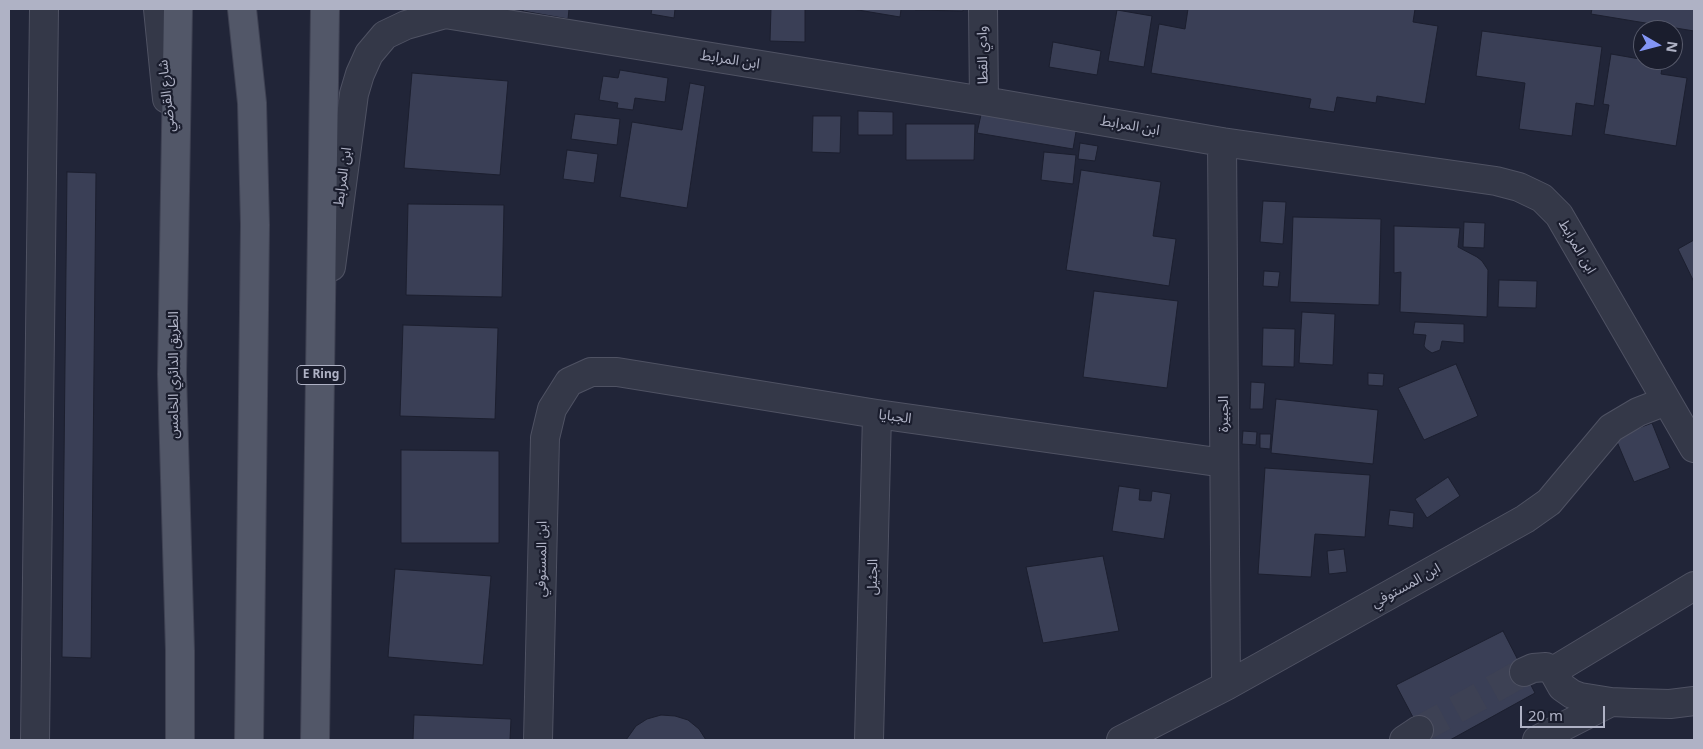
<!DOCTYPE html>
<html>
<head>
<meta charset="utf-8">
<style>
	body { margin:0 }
	#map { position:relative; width:1703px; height:749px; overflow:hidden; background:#212538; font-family:"Noto Sans",sans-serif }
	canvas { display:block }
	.frame { position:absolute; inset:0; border:10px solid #afb2c5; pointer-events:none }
	.north { position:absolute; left:1633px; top:20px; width:50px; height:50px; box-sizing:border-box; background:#1a1d2d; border:1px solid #56596a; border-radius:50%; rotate:98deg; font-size:14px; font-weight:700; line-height:20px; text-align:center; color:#afb2c5 }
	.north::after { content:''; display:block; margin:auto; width:18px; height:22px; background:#8395f5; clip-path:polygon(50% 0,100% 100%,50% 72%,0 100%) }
	.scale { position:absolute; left:1520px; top:706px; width:85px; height:22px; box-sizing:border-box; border:2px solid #afb2c5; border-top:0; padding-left:6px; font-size:15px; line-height:18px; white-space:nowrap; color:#afb2c5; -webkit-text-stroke:4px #1a1d2d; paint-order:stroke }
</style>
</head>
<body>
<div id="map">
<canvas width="1703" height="749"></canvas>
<div class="frame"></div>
<div class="north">N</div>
<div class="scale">20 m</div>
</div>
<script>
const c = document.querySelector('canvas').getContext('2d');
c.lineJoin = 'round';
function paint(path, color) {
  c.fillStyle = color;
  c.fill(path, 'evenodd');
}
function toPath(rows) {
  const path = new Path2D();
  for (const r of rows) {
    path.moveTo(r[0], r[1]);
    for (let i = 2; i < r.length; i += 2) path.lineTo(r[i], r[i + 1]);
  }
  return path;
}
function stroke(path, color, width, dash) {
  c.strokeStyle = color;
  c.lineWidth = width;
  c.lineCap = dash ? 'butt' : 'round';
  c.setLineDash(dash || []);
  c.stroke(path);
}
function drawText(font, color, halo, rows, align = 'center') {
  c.font = font + ' "Noto Sans","Noto Sans Arabic",sans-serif';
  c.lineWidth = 4.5;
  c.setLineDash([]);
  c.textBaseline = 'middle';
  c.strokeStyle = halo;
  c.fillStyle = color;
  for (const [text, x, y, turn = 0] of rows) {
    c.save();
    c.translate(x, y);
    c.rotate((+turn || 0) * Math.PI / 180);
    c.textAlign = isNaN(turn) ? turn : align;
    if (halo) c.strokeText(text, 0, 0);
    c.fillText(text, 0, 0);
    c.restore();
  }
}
const building = toPath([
	[523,9,569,9,568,19,523,11,523,9],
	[652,9,675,9,674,18,651,14,652,9],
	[771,9,805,9,805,42,770,41,771,9],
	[852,9,901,9,900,17,852,9],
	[915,9,963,9,963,11,915,10,915,9],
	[1188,9,1415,9,1413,22,1438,26,1425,104,1377,96,1376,103,1337,97,1334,112,1309,108,1311,99,1151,73,1159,24,1185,29,1188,9],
	[1592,9,1694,9,1694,31,1591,14,1592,9],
	[1117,10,1152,16,1144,67,1108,61,1117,10],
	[1482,31,1602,47,1594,106,1576,103,1572,136,1519,129,1525,83,1476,76,1482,31],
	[1053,42,1101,51,1097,75,1049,67,1053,42],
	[1611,54,1663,63,1661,74,1687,78,1676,146,1604,134,1609,105,1603,104,1611,54],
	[620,70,668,78,665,102,635,98,633,110,617,108,618,103,599,100,603,76,618,78,620,70],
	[412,73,508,81,500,175,404,168,412,73],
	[690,83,705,86,687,208,620,197,632,122,682,130,690,83],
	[982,110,1077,126,1073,149,977,133,982,110],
	[858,111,893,112,893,135,858,135,858,111],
	[575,114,620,119,617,145,571,139,575,114],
	[813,116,841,116,840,153,812,152,813,116],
	[906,124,975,124,974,160,906,160,906,124],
	[1080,143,1098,146,1095,161,1078,159,1080,143],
	[567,150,598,154,594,183,563,179,567,150],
	[1044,152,1076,155,1073,184,1041,180,1044,152],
	[1081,170,1161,182,1153,236,1176,239,1169,286,1066,270,1081,170],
	[67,172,96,173,91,658,62,657,67,172],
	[1263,201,1286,202,1283,244,1260,242,1263,201],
	[408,204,504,205,502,297,406,295,408,204],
	[1293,217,1381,219,1379,305,1290,302,1293,217],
	[1464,222,1485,223,1484,248,1463,247,1464,222],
	[1394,226,1460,228,1458,247,1477,257,1482,261,1488,270,1487,317,1400,312,1401,272,1394,273,1394,226],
	[1694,240,1694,282,1678,249,1694,240],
	[1264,271,1280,272,1278,287,1263,286,1264,271],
	[1499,280,1537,281,1536,308,1498,307,1499,280],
	[1094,291,1178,301,1167,388,1083,377,1094,291],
	[1302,312,1335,314,1333,365,1299,363,1302,312],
	[1415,322,1464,324,1464,343,1442,341,1440,350,1432,353,1426,349,1424,346,1426,335,1413,334,1415,322],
	[403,325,498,328,495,419,400,416,403,325],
	[1263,328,1295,329,1294,367,1262,366,1263,328],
	[1456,364,1478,416,1424,440,1398,388,1456,364],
	[1368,373,1384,374,1383,386,1368,385,1368,373],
	[1251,382,1265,383,1263,409,1250,409,1251,382],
	[1276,399,1378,410,1373,464,1271,453,1276,399],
	[1652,423,1670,468,1634,482,1615,437,1652,423],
	[1243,431,1257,432,1256,445,1242,444,1243,431],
	[1260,434,1271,434,1270,449,1260,448,1260,434],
	[401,450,499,451,499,543,401,543,401,450],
	[1265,468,1370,475,1365,537,1315,534,1311,577,1258,574,1265,468],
	[1448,477,1460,496,1427,518,1415,499,1448,477],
	[1119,486,1140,489,1139,500,1151,501,1152,491,1171,494,1164,539,1112,531,1119,486],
	[1390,510,1414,513,1413,528,1388,525,1390,510],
	[1344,549,1347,572,1329,574,1327,551,1344,549],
	[1103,556,1119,631,1043,643,1026,567,1103,556],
	[395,569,491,576,483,665,388,657,395,569],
	[1503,631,1535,693,1450,740,1425,740,1396,685,1503,631],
	[414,715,511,719,510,740,413,740,414,715],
	[661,715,675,716,688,720,699,729,706,740,626,740,636,726,647,719,661,715]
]);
paint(building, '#3a3f56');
stroke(building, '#1c1f2f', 1);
stroke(toPath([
	[1419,730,1524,672]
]), '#3d4154', 28, [28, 14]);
const minor = toPath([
	[158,9,167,99],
	[434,9,445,14,984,101,1222,142,1496,181,1519,187,1542,198,1559,215,1694,448],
	[983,9,984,101],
	[1222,142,1226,686],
	[331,267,354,94,360,74,369,54,385,35,406,25,445,14],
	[1553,671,1694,586],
	[1524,672,1533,668,1546,667,1553,671,1562,687,1572,694,1580,697,1611,702,1634,703,1670,704,1694,701],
	[35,740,44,9],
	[538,740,545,438,552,409,569,382,591,372,617,372,877,414,1224,463],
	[869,740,877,414],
	[1121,740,1226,686,1525,519,1549,502,1611,428,1638,412,1666,401],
	[1404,740,1419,730],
	[1537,740,1611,702]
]);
const major = toPath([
	[178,9,172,374,180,651,180,740],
	[242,9,252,103,255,225,249,740],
	[315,740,325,9]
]);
stroke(minor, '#4f5263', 30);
stroke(major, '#3e4152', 30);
stroke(minor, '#343848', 28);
stroke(major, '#525768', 28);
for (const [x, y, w] of [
	[321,375,48]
]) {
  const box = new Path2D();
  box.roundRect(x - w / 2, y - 9.5, w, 19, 4);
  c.fillStyle = '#1a1d2d';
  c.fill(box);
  stroke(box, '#afb2c5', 1);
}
drawText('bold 12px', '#afb2c5', null, [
	["E Ring",321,375]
]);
drawText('14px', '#afb2c5', '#1a1d2d', [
	["وادي القطا",983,55,-91],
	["ابن المرابط",730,60,9],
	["شارع القرضي",167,96,-96],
	["ابن المرابط",1130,126,10],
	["ابن المرابط",343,177,-82],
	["ابن المرابط",1577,247,60],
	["الطريق الدائري الخامس",174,375,-90],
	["الجبيرة",1224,414,-90],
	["الجبايا",895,417,8],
	["ابن المستوفي",542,559,-89],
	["الجثيل",873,577,-89],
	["ابن المستوفي",1406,586,-29]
]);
</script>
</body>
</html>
